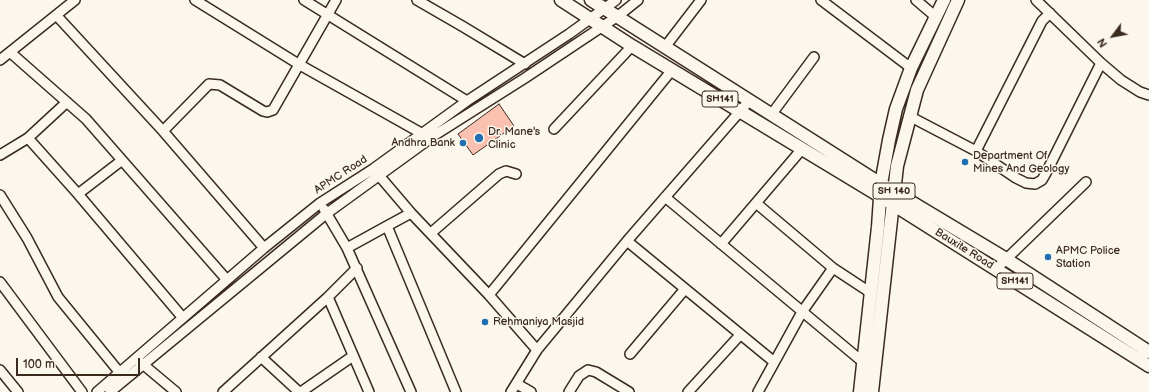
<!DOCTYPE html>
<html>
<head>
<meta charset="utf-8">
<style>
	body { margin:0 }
	#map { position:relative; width:1149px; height:392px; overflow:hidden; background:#fbf7ec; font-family:"Balsamiq Sans",sans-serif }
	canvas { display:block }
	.north { position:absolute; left:1093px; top:16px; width:40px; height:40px; -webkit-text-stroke:3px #fbf7ec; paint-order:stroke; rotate:238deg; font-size:11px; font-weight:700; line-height:16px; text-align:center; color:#3b2a1e }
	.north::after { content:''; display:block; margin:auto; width:14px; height:18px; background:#3b2a1e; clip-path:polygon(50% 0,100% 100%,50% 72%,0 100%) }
	.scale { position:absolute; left:16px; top:358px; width:124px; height:18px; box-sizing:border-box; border:2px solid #3b2a1e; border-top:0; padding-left:5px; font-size:12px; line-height:14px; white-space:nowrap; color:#3b2a1e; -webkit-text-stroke:3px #fbf7ec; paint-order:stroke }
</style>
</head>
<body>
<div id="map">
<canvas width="1149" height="392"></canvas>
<div class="north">N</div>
<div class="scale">100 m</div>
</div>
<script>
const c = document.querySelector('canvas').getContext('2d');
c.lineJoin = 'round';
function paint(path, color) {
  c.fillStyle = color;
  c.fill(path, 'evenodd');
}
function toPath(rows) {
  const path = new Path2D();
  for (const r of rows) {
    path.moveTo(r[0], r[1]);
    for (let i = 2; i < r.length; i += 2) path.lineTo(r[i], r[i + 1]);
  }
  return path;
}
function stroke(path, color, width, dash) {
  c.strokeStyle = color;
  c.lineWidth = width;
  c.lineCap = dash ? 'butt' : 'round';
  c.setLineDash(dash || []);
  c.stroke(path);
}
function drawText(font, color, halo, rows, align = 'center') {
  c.font = font + ' "Balsamiq Sans",sans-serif';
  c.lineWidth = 3;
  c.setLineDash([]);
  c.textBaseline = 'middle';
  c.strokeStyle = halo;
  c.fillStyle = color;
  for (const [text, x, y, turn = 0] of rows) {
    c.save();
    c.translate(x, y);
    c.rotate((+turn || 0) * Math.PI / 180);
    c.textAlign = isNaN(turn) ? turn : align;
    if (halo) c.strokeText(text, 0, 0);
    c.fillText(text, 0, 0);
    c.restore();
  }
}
const building = toPath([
	[499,104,514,126,473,155,458,134,499,104]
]);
paint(building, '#fac1b1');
stroke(building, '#3b2a1e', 1);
const minor = toPath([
	[195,0,300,65,421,133],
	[304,0,467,101],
	[417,0,462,26,525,64],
	[821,0,911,68],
	[916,0,936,17],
	[1036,0,1101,63,1121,80,1140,92,1149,95],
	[57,16,163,131,264,248],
	[665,47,701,0],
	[11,53,86,119,227,280],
	[0,60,75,0],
	[771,115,814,57],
	[909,116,976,151,1016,178,1026,183,1035,184,1042,180,1046,173,1101,63],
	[554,129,632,46],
	[163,131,209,84,220,85,263,111,267,112,273,110,336,0],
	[28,138,78,194,183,318],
	[976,151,1042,21,1050,13],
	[0,155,28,138,67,102],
	[376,172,411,213,387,226,456,392],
	[78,194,121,161],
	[0,195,27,238,58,297,120,373],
	[665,197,864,363],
	[756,203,833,268,871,293],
	[324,209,347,248,411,392],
	[411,213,489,295,537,350],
	[431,233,499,174,506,171,516,174],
	[627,241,773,361],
	[721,244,802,149],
	[347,248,387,226],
	[996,269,1086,182],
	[0,282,82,392],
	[489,295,672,70],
	[328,297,369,392],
	[630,354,685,289],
	[261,357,299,392],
	[139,361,176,392],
	[0,370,18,392],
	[517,384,531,392],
	[97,392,264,248,320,203,373,169,467,101,569,34,616,0],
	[110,392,326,214,435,135,525,78,618,16,638,0],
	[223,392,328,297,357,268],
	[301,392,353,356],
	[511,392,537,350,627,241,749,101],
	[569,392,579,376,588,370,596,372,629,392],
	[688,392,740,335],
	[758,392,802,312,833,268]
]);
const major = toPath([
	[561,0,632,46,880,196,1149,366],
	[591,0,881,184,1006,259,1149,352],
	[860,392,878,227,881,184,889,140,896,109,911,68,944,0],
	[872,392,897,166,917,90,958,0]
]);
stroke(minor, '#3b2a1e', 12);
stroke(major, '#3b2a1e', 15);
stroke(minor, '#fbf7ec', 9);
stroke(major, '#fbf7ec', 12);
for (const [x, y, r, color] of [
	[479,138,5,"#1f6fb2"],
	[463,143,4,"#1f6fb2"],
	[965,162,4,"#1f6fb2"],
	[1048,257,4,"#1f6fb2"],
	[485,322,4,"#1f6fb2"]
]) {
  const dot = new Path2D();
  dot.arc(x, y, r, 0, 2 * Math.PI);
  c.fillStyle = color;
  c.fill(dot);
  stroke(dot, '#fbf7ec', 1.5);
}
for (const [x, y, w] of [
	[720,99,36],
	[894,191,42],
	[1015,281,36]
]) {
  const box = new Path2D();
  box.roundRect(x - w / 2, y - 8, w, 16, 3);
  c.fillStyle = '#fbf7ec';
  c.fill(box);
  stroke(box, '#3b2a1e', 1);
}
drawText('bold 10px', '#3b2a1e', null, [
	["SH141",720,99],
	["SH 140",894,191],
	["SH141",1015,281]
]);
drawText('11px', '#3b2a1e', '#fbf7ec', [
	["Dr. Mane's",488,132],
	["Clinic",488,145],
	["Andhra Bank",455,143,"right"],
	["Department Of",973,156],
	["Mines And Geology",973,169],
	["APMC Police",1056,251],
	["Station",1056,264],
	["Rehmaniya Masjid",493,322]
], 'left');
drawText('11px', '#3b2a1e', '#fbf7ec', [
	["APMC Road",341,175,-33],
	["Bauxite Road",964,249,32]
]);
</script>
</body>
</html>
